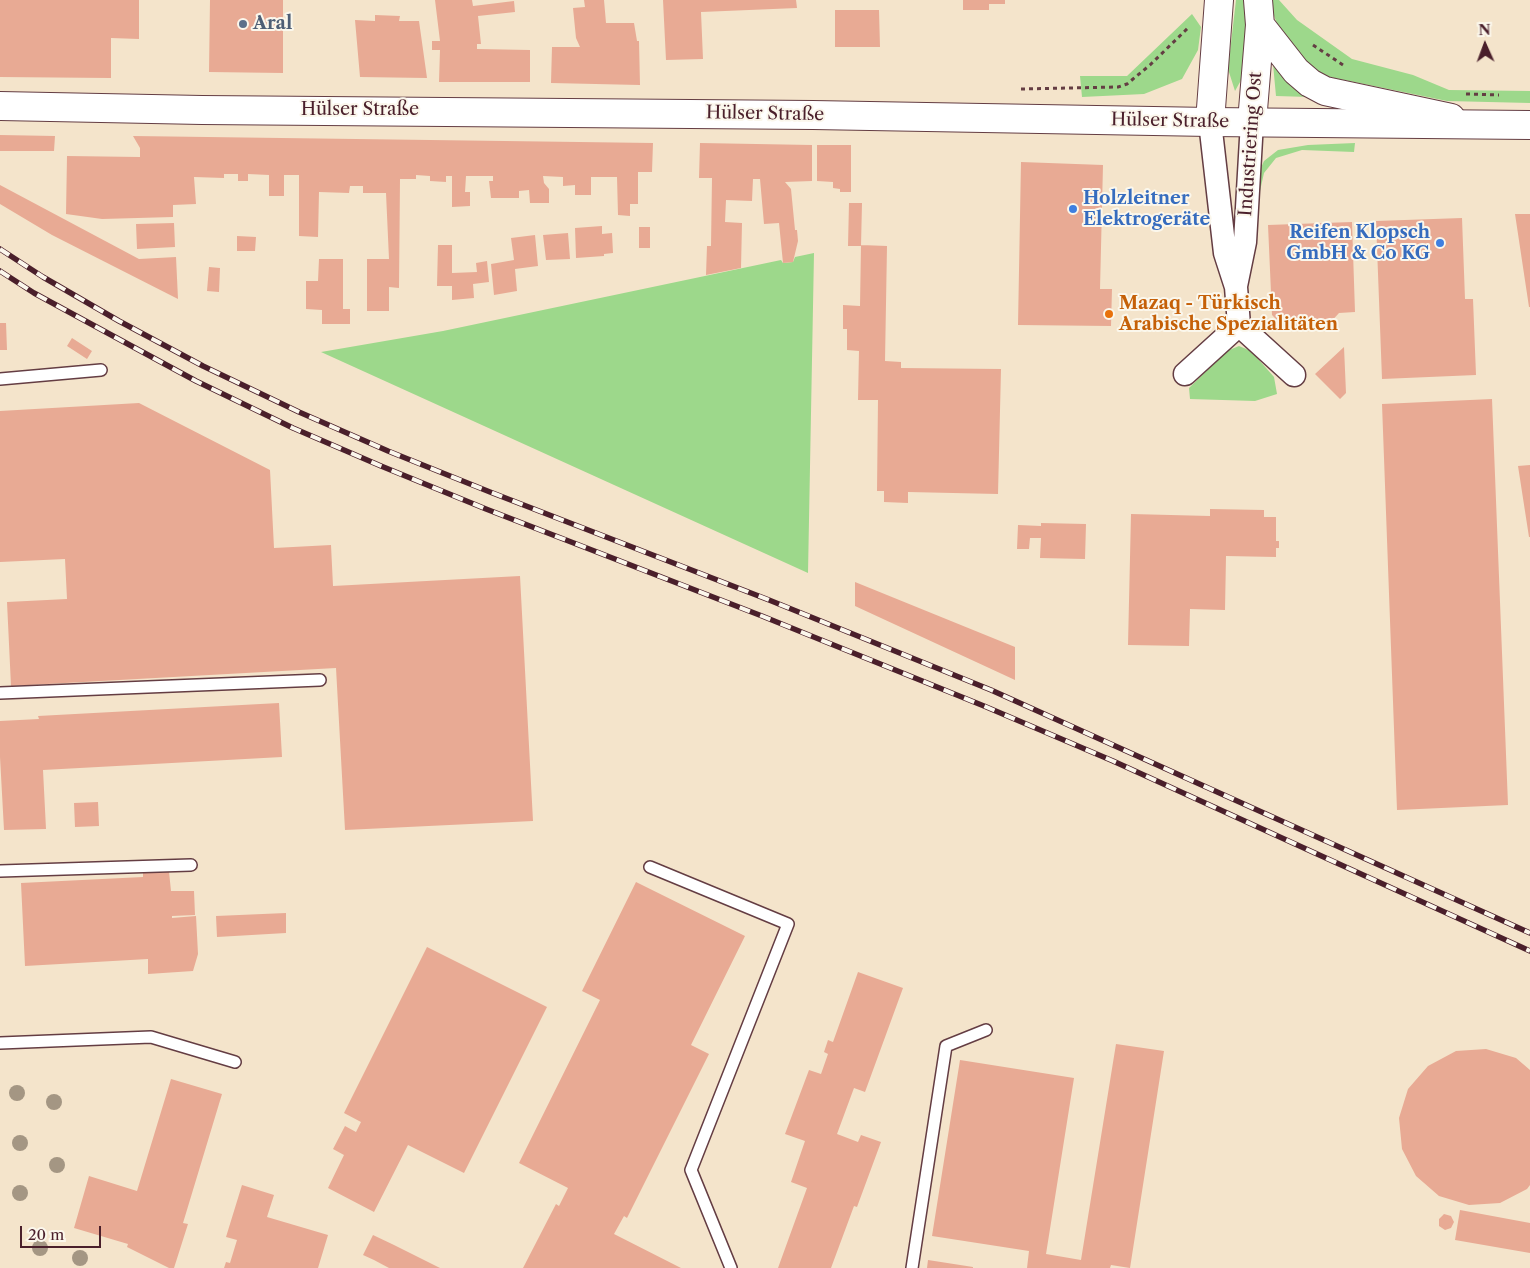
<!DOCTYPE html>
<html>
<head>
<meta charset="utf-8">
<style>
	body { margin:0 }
	#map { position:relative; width:1530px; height:1268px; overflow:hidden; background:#f4e4cb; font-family:"Libre Caslon Text",serif }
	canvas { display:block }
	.north { position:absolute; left:1460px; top:20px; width:50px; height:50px; -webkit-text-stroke:4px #fbf7ec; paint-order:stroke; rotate:358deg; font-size:14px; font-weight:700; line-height:20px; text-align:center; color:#4a1f2b }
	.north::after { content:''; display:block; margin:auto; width:18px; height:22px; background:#4a1f2b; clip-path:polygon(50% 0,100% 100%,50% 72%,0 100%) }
	.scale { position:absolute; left:20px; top:1226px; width:81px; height:22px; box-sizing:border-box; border:2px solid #4a1f2b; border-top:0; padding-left:6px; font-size:15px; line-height:18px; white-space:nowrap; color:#4a1f2b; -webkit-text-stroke:4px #fbf7ec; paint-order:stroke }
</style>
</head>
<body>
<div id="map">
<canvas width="1530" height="1268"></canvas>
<div class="north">N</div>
<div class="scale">20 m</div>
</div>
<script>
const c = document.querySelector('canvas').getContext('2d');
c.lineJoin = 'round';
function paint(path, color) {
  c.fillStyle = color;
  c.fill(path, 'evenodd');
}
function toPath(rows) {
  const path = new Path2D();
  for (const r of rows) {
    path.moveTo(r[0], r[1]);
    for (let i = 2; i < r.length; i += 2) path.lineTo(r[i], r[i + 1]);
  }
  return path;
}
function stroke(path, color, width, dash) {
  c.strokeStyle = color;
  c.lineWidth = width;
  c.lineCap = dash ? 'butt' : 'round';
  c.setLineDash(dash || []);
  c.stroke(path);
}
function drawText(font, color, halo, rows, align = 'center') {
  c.font = font + ' "Libre Caslon Text",serif';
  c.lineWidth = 4;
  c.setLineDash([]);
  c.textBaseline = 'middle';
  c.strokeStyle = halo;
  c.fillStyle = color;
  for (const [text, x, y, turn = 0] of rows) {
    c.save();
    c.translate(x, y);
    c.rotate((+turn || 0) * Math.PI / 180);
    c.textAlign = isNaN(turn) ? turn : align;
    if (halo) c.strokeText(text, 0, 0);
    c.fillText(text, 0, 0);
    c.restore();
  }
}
paint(toPath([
	[1236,0,1244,0,1245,3,1245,73,1235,91,1228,69],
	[1268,0,1279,0,1297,20,1352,59,1413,75,1449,90,1530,91,1530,103,1447,101,1320,75,1282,37],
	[1192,14,1201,27,1198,50,1182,79,1144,94,1082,97,1080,76,1127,76],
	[1273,64,1312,92,1309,97,1276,96],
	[1355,143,1354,152,1302,150,1276,158,1264,173,1260,191,1251,190,1264,161,1278,150,1308,145],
	[814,253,808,573,321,352,443,331,781,260,783,263,793,262,795,257],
	[1239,346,1251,351,1274,377,1277,394,1255,401,1190,399,1189,388,1227,351]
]), '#9dd88b');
paint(toPath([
	[0,0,139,0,139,39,111,38,111,78,0,77],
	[210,0,283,0,283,73,209,72],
	[435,0,472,0,473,6,514,1,515,12,478,16,481,44,477,44,477,49,530,50,530,82,439,82,440,50,432,50,432,41,440,41],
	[584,0,604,0,606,23,634,23,637,41,639,41,640,85,551,83,552,47,580,47,576,38,573,8,585,7],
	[663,0,796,0,797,8,701,12,703,59,666,60],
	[963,0,1005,0,1005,4,989,4,989,10,963,10],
	[835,10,879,10,880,47,835,47],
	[375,15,400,16,399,21,419,21,427,78,360,77,355,20,375,21],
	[0,135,55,136,54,151,0,151],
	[133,136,653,143,652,172,638,172,638,204,630,204,630,216,618,215,617,177,591,177,591,195,575,195,575,185,563,186,563,177,543,176,544,183,549,189,549,203,530,203,529,190,519,191,519,198,491,198,489,181,493,181,493,176,466,176,465,192,470,192,470,206,452,207,452,176,446,176,446,182,430,181,430,176,416,175,416,179,400,179,399,288,389,287,389,311,367,311,367,259,389,259,386,193,363,193,363,186,350,186,349,193,319,192,318,237,299,236,299,175,284,175,284,196,269,196,269,175,248,174,248,181,238,181,238,174,224,174,224,178,194,177,196,204,173,205,173,217,102,219,66,214,67,156,140,157,140,148],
	[700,143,812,145,812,181,785,182,791,189,795,230,797,230,798,241,793,262,783,263,779,223,764,224,760,179,753,179,752,201,726,200,725,222,742,223,741,268,706,275,707,246,711,246,712,178,699,178],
	[817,145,851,145,851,192,840,192,840,189,833,188,833,182,817,181],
	[1021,162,1103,165,1100,289,1112,289,1111,326,1018,325],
	[0,185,139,259,176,257,178,299,52,235,0,204],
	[849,203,862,203,861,246,848,246],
	[1515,214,1530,214,1530,307,1529,307],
	[1462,218,1465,299,1473,299,1476,375,1382,379,1376,221],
	[1352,222,1355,312,1339,313,1328,325,1284,327,1272,315,1268,225],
	[174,223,175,247,137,249,136,224],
	[602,226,602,234,612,233,613,253,604,254,604,256,576,258,575,228],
	[639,227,650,227,650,248,639,248],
	[568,233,570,259,546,260,543,235],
	[535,235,538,266,515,269,517,291,494,295,491,264,514,260,511,238],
	[237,236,256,237,255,251,237,251],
	[438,245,452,245,452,273,477,272,476,263,487,261,489,282,473,284,474,298,452,300,452,286,437,286],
	[861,245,887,246,885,361,901,362,901,368,1001,369,998,494,908,492,908,503,884,502,884,491,877,491,878,400,858,400,859,351,847,350,847,329,843,329,843,305,860,306],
	[319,259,343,259,343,309,350,309,350,324,322,324,322,310,306,309,306,281,318,281],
	[209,267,220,268,219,292,207,291],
	[0,323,6,323,7,350,0,350],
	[72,338,92,351,87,359,67,346],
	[1344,347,1346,393,1340,399,1315,374],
	[1492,399,1508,805,1397,810,1382,404],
	[139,403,270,470,274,548,331,545,333,586,520,576,533,821,345,830,336,668,11,686,7,602,67,599,65,559,0,562,0,411],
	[1530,465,1530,537,1529,537,1518,466],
	[1210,509,1264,510,1264,517,1276,517,1276,541,1279,541,1279,548,1276,548,1276,557,1226,556,1225,610,1190,609,1189,646,1128,645,1131,514,1210,516],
	[1041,523,1086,524,1085,559,1040,558,1041,538,1030,538,1029,549,1017,549,1018,525,1041,526],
	[855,582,1015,647,1015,680,855,606],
	[279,703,282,757,43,770,46,829,4,830,0,757,0,721,39,719,38,716],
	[98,802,99,826,75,827,74,803],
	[169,872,171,891,194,891,195,915,172,916,172,918,196,916,198,954,193,971,148,974,148,959,25,966,21,883,143,877,143,873],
	[636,882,745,936,691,1045,709,1054,627,1218,624,1216,614,1234,681,1268,523,1268,556,1204,559,1206,568,1188,519,1163,600,1000,582,991],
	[286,913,286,933,217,937,216,916],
	[427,947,547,1007,464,1173,408,1145,374,1212,328,1188,344,1155,333,1149,345,1126,356,1132,361,1122,344,1113],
	[858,972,903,988,865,1092,854,1088,837,1134,858,1142,861,1135,881,1142,857,1207,854,1206,831,1268,778,1268,807,1188,791,1182,805,1141,785,1134,809,1070,821,1074,828,1054,824,1052,828,1040,833,1042],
	[1116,1044,1164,1051,1130,1268,1111,1265,1110,1268,1027,1268,1029,1251,932,1236,960,1060,1074,1078,1046,1254,1081,1260],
	[1486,1049,1516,1058,1530,1070,1530,1185,1527,1189,1500,1203,1469,1205,1439,1196,1416,1176,1402,1149,1399,1118,1408,1089,1428,1066,1456,1051],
	[171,1079,222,1094,183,1223,188,1224,174,1268,169,1268,127,1247,128,1244,74,1228,89,1176,137,1191],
	[242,1185,274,1195,267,1217,328,1235,318,1268,224,1268,226,1262,230,1263,237,1240,226,1237],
	[1460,1210,1530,1223,1530,1253,1455,1240],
	[1444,1214,1451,1216,1454,1222,1451,1228,1445,1230,1439,1226,1439,1219],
	[373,1235,394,1245,440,1268,389,1268,374,1260,363,1255],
	[928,1260,973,1267,973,1268,927,1268]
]), '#e8aa94');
const service = toPath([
	[0,379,101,370],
	[0,693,320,680],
	[650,867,788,924,691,1170,731,1268],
	[0,871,191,865],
	[0,1043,151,1037,235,1062],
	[912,1268,946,1046,986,1030]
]);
const minor = toPath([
	[1210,122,1225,253,1236,287,1239,325,1294,375],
	[1236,286,1245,242,1252,122],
	[1185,374,1239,325]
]);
const tertiary = toPath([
	[1260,25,1296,71,1310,83,1325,91,1451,118],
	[1210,122,1219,0],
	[1252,122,1260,25,1258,0]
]);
const secondary = toPath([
	[0,106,202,110,813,115,1210,122,1530,125]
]);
stroke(service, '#643d43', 14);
stroke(minor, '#643d43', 25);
stroke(tertiary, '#643d43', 30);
stroke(secondary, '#643d43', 30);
stroke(toPath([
	[1313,45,1343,65],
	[1021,89,1118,87,1127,84,1150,65,1189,27],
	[1466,94,1499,95]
]), '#643d43', 3, [4, 4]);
stroke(service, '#fff', 11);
stroke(minor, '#fff', 22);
stroke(tertiary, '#fff', 28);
stroke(secondary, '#fff', 28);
const rail = toPath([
	[0,249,43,277,119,321,203,366,299,412,388,451,490,492,769,600,991,690,1530,933],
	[0,271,34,293,196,381,293,428,381,466,486,509,762,616,984,706,1113,761,1530,951]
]);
stroke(rail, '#4a1f2b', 5.5);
stroke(rail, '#fbf7ec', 4, [11]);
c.fillStyle = '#a49683';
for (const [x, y] of [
	[17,1093],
	[54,1102],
	[20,1143],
	[57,1165],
	[20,1193],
	[40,1248],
	[80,1258]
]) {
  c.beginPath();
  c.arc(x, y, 8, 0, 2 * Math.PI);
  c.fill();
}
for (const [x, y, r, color] of [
	[243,24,5,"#5c6f8a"],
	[1073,209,5,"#3f7fe0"],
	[1440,243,5,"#3f7fe0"],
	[1109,314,5,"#e8710a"]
]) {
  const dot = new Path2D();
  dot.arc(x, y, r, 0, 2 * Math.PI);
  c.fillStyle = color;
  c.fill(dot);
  stroke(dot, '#fbf7ec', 2);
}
drawText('bold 18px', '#4e5e75', '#fbf7ec', [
	["Aral",253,24]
], 'left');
drawText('18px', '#4a1f2b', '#fbf7ec', [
	["Hülser Straße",360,110],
	["Hülser Straße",765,114,1],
	["Hülser Straße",1170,121,1],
	["Industriering Ost",1251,144,-86]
]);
drawText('bold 18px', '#366cbe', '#fbf7ec', [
	["Holzleitner",1083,199],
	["Elektrogeräte",1083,220],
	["Reifen Klopsch",1430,233,"right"],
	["GmbH & Co KG",1430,254,"right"]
], 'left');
drawText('bold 18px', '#c56008', '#fbf7ec', [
	["Mazaq - Türkisch",1119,304],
	["Arabische Spezialitäten",1119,325]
], 'left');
</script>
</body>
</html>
